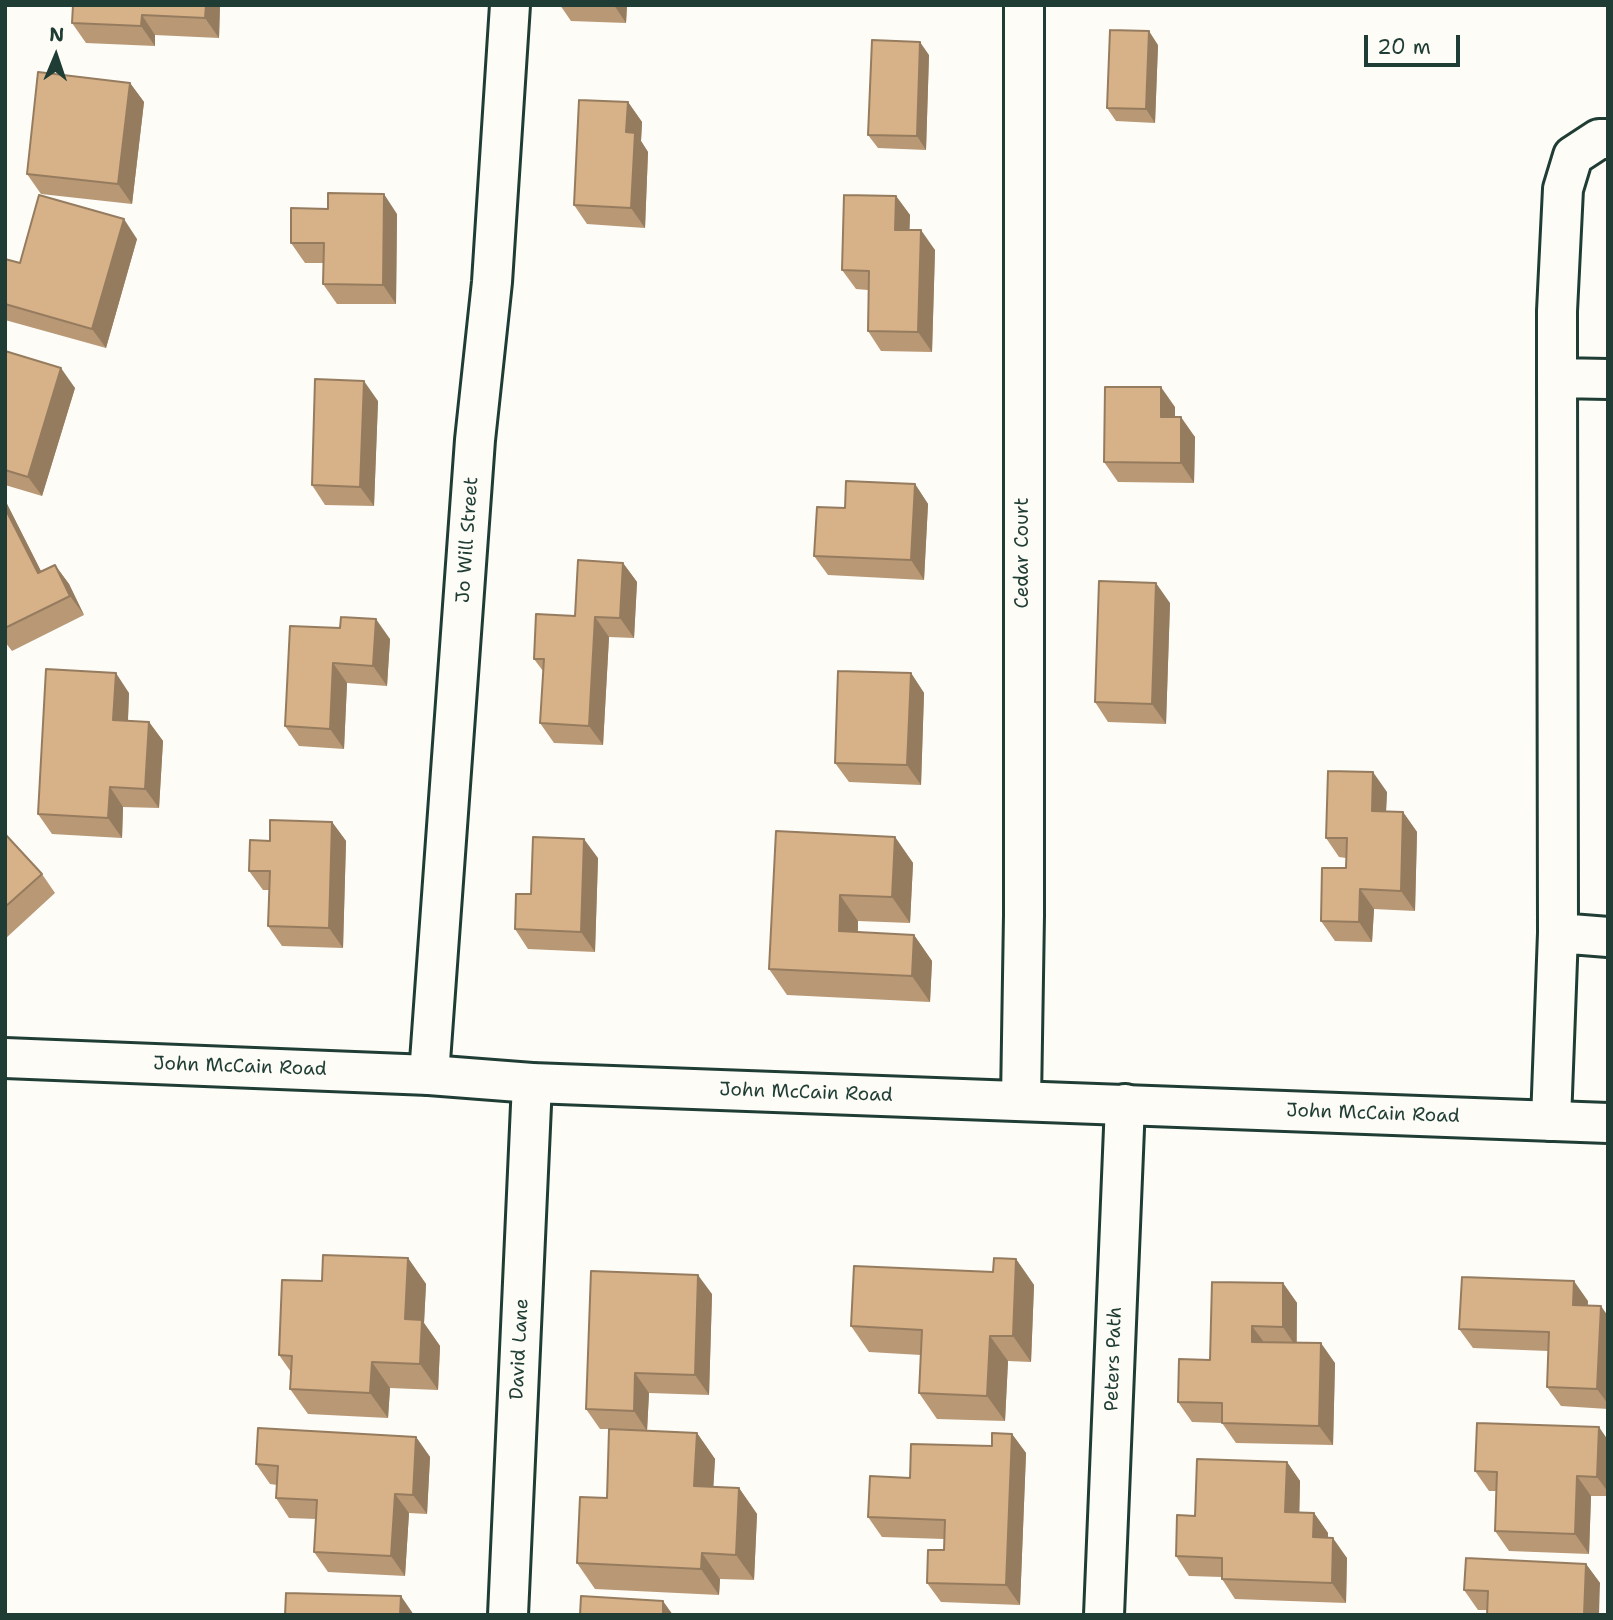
<!DOCTYPE html>
<html>
<head>
<meta charset="utf-8">
<style>
	body { margin:0 }
	#map { position:relative; width:1613px; height:1620px; overflow:hidden; background:#fdfcf7; font-family:"Shantell Sans",sans-serif }
	canvas { display:block }
	.frame { position:absolute; inset:0; border:7px solid #1f3d34; pointer-events:none }
	.north { position:absolute; left:21px; top:21px; width:70px; height:70px; -webkit-text-stroke:5px #fdfcf7; paint-order:stroke; rotate:2deg; font-size:19px; font-weight:700; line-height:28px; text-align:center; color:#1f3d34 }
	.north::after { content:''; display:block; margin:auto; width:24px; height:32px; background:#1f3d34; clip-path:polygon(50% 0,100% 100%,50% 72%,0 100%) }
	.scale { position:absolute; left:1364px; top:35px; width:96px; height:32px; box-sizing:border-box; border:4px solid #1f3d34; border-top:0; padding-left:9px; font-size:21px; line-height:24px; white-space:nowrap; color:#1f3d34; -webkit-text-stroke:5px #fdfcf7; paint-order:stroke }
</style>
</head>
<body>
<div id="map">
<canvas width="1613" height="1620"></canvas>
<div class="frame"></div>
<div class="north">N</div>
<div class="scale">20 m</div>
</div>
<script>
const c = document.querySelector('canvas').getContext('2d');
c.lineJoin = 'round';
function toPath(rows) {
  const path = new Path2D();
  for (const r of rows) {
    path.moveTo(r[0], r[1]);
    for (let i = 2; i < r.length; i += 2) path.lineTo(r[i], r[i + 1]);
  }
  return path;
}
function stroke(path, color, width, dash) {
  c.strokeStyle = color;
  c.lineWidth = width;
  c.lineCap = dash ? 'butt' : 'round';
  c.setLineDash(dash || []);
  c.stroke(path);
}
function paint(path, color) {
  c.fillStyle = color;
  c.fill(path, 'evenodd');
}
function drawText(font, color, halo, rows, align = 'center') {
  c.font = font + ' "Shantell Sans",sans-serif';
  c.lineWidth = 7;
  c.setLineDash([]);
  c.textBaseline = 'middle';
  c.strokeStyle = halo;
  c.fillStyle = color;
  for (const [text, x, y, turn = 0] of rows) {
    c.save();
    c.translate(x, y);
    c.rotate((+turn || 0) * Math.PI / 180);
    c.textAlign = isNaN(turn) ? turn : align;
    if (halo) c.strokeText(text, 0, 0);
    c.fillText(text, 0, 0);
    c.restore();
  }
}
const minor = toPath([
	[1557,378,1557,311,1563,189,1573,156,1599,139,1608,139],
	[1558,933,1608,937],
	[429,1075,475,440,492,282,510,5],
	[1021,1100,1024,915,1024,5],
	[1551,1121,1558,933,1557,378,1608,379],
	[508,1615,532,1083],
	[1104,1615,1125,1104]
]);
const major = toPath([
	[5,1058,429,1075,532,1083,1608,1123]
]);
stroke(minor, '#1f3d34', 44);
stroke(major, '#1f3d34', 44);
stroke(minor, '#fdfcf7', 38);
stroke(major, '#fdfcf7', 38);
paint(toPath([
	[73,5,220,5,219,38,155,35,155,46,86,43,72,23],
	[560,5,627,5,626,23,571,21],
	[1158,45,1155,123,1116,121,1107,108],
	[929,55,926,150,878,148,868,135],
	[130,83,144,102,132,204,41,194,27,174],
	[628,102,642,122,641,141,648,152,645,228,587,224,574,205],
	[896,196,910,215,909,230,935,250,932,352,881,351,868,331,868,290,856,289,842,270],
	[397,214,396,304,337,304,323,284,323,263,305,263,291,243],
	[137,239,106,348,5,320,5,259,20,263],
	[5,351,75,388,42,496,5,485],
	[378,401,374,506,325,505,312,485],
	[1175,407,1175,417,1195,437,1194,483,1118,482,1104,462],
	[915,484,928,504,924,580,828,575,814,556,845,508],
	[5,500,41,571,55,565,69,584,84,615,12,651,5,642],
	[623,563,637,582,634,638,609,637,603,745,554,743,540,723,543,671,534,659,575,616],
	[1170,603,1166,724,1108,722,1095,702],
	[340,628,390,639,387,686,347,683,344,749,299,746,285,726],
	[911,673,924,693,921,785,849,782,835,763],
	[129,693,128,721,149,722,163,741,159,808,123,807,122,838,52,834,38,814],
	[1387,792,1386,812,1403,812,1417,832,1415,911,1374,909,1372,942,1335,941,1321,921,1346,868,1346,858,1339,857,1326,838],
	[332,822,346,841,343,948,282,946,268,926,269,890,263,890,249,871],
	[5,834,42,874,55,893,5,939],
	[895,837,913,863,910,923,858,921,858,932,914,935,932,961,930,1002,787,995,769,969],
	[598,858,595,952,528,949,515,929,531,894],
	[408,1258,426,1284,424,1323,440,1346,438,1390,390,1388,388,1418,308,1414,290,1389,291,1372,279,1355,322,1281],
	[1016,1259,1034,1285,1031,1362,1008,1361,1005,1421,937,1419,919,1393,921,1355,869,1352,851,1326,993,1272],
	[1283,1283,1297,1303,1297,1343,1335,1363,1333,1445,1236,1443,1222,1423,1192,1422,1178,1402,1210,1360],
	[712,1294,709,1395,649,1393,647,1431,697,1433,715,1459,713,1487,739,1488,757,1514,754,1580,720,1579,719,1595,595,1589,577,1563,607,1498,609,1429,600,1429,586,1409],
	[1588,1301,1587,1305,1608,1316,1608,1409,1561,1406,1547,1387,1548,1351,1473,1348,1459,1329],
	[1012,1434,1026,1453,1020,1605,941,1602,927,1583,944,1550,944,1539,882,1537,868,1517,992,1446],
	[416,1437,430,1457,427,1514,409,1513,405,1576,328,1572,314,1552,316,1519,289,1518,276,1498,277,1485,270,1484,256,1464],
	[1608,1440,1608,1496,1591,1496,1589,1554,1509,1551,1495,1531,1496,1491,1489,1491,1475,1471],
	[1287,1462,1300,1481,1299,1513,1314,1513,1328,1533,1328,1538,1347,1558,1346,1603,1235,1599,1222,1579,1222,1577,1189,1576,1176,1556,1195,1516],
	[1586,1564,1600,1583,1488,1610,1478,1610,1464,1590]
]), '#b99875');
paint(toPath([
	[206,5,220,5,219,38,205,18],
	[614,5,627,5,626,23],
	[142,15,155,35,155,46,141,26],
	[1149,31,1158,45,1155,123,1146,109],
	[920,42,929,55,926,150,917,136],
	[130,83,144,102,132,204,118,184],
	[628,102,642,122,641,141,648,152,645,228,631,208,626,132],
	[384,194,397,214,396,304,383,285],
	[896,196,910,215,909,250,895,230],
	[124,219,137,239,106,348,92,329],
	[921,230,935,250,932,352,918,332],
	[61,368,75,388,42,496,28,477],
	[364,381,378,401,374,506,360,487],
	[1161,387,1175,407,1175,437,1161,417],
	[1181,417,1195,437,1194,483,1181,463],
	[915,484,928,504,924,580,911,560],
	[5,500,52,593,38,573,5,508],
	[623,563,637,582,634,638,620,618],
	[55,565,69,584,84,615,70,596],
	[1156,583,1170,603,1166,724,1152,704],
	[595,617,609,637,603,745,589,726],
	[376,619,390,639,387,686,373,666],
	[333,663,347,683,344,749,330,729],
	[116,673,129,693,127,740,113,720],
	[911,673,924,693,921,785,907,765],
	[149,722,163,741,159,808,145,789],
	[1373,772,1387,792,1385,831,1372,811],
	[110,787,123,807,122,838,108,818],
	[1403,812,1417,832,1415,911,1401,891],
	[332,822,346,841,343,948,329,928],
	[895,837,913,863,910,923,892,897],
	[584,839,598,858,595,952,581,932],
	[1360,889,1374,909,1372,942,1359,922],
	[840,895,858,921,857,957,839,931],
	[914,935,932,961,930,1002,912,976],
	[408,1258,426,1284,424,1323,440,1346,438,1390,420,1364,405,1319],
	[1016,1259,1034,1285,1031,1362,1013,1336],
	[698,1275,712,1294,709,1395,695,1375],
	[1574,1281,1588,1301,1587,1324,1573,1305],
	[1283,1283,1297,1303,1296,1347,1283,1327],
	[1601,1306,1608,1316,1608,1404,1597,1389],
	[1252,1326,1266,1345,1252,1342],
	[990,1336,1008,1361,1005,1421,987,1396],
	[1321,1343,1335,1363,1333,1445,1319,1426],
	[372,1362,390,1388,388,1418,370,1393],
	[635,1373,649,1393,647,1431,634,1411],
	[1599,1427,1608,1440,1608,1492,1597,1477],
	[697,1433,715,1459,712,1512,694,1486],
	[1012,1434,1026,1453,1020,1605,1006,1585],
	[416,1437,430,1457,427,1514,413,1495],
	[1287,1462,1300,1481,1299,1532,1285,1512],
	[1577,1476,1591,1496,1589,1554,1575,1534],
	[739,1488,757,1514,754,1580,736,1555],
	[395,1494,409,1513,405,1576,391,1556],
	[1314,1513,1328,1533,1327,1557,1313,1537],
	[1333,1538,1347,1558,1346,1603,1332,1583],
	[702,1553,720,1579,719,1595,701,1569],
	[1586,1564,1600,1583,1599,1615,1584,1615],
	[401,1596,414,1615,400,1615],
	[663,1601,673,1615,663,1615]
]), '#967c5f');
const building = toPath([
	[73,5,206,5,205,18,142,15,141,26,72,23,73,5],
	[1110,30,1149,31,1146,109,1107,108,1110,30],
	[872,40,920,42,917,136,868,135,872,40],
	[38,72,130,83,118,184,27,174,38,72],
	[579,100,628,102,626,132,635,133,631,208,574,205,579,100],
	[328,193,384,194,383,285,323,284,324,243,291,243,291,208,328,209,328,193],
	[39,195,124,219,92,329,5,304,5,259,20,263,39,195],
	[844,195,896,196,895,230,921,230,918,332,868,331,869,271,842,270,844,195],
	[5,351,61,368,28,477,5,470,5,351],
	[315,379,364,381,360,487,312,485,315,379],
	[1105,387,1161,387,1161,417,1181,417,1181,463,1104,462,1105,387],
	[846,481,915,484,911,560,814,556,817,507,845,508,846,481],
	[5,508,38,573,55,565,70,596,5,628,5,508],
	[578,560,623,563,620,618,595,617,589,726,540,723,544,659,534,659,536,614,575,616,578,560],
	[1099,581,1156,583,1152,704,1095,702,1099,581],
	[341,617,376,619,373,666,333,663,330,729,285,726,290,626,340,628,341,617],
	[46,669,116,673,113,720,149,722,145,789,110,787,108,818,38,814,46,669],
	[838,671,911,673,907,765,835,763,838,671],
	[1328,771,1373,772,1372,811,1403,812,1401,891,1360,889,1359,922,1321,921,1322,868,1346,868,1347,838,1326,838,1328,771],
	[270,820,332,822,329,928,268,926,270,871,249,871,250,840,270,841,270,820],
	[776,831,895,837,892,897,840,895,839,931,914,935,912,976,769,969,776,831],
	[5,834,42,874,5,907,5,834],
	[533,837,584,839,581,932,515,929,516,894,531,894,533,837],
	[323,1255,408,1258,405,1319,422,1320,420,1364,372,1362,370,1393,290,1389,292,1356,279,1355,282,1280,322,1281,323,1255],
	[994,1258,1016,1259,1013,1336,990,1336,987,1396,919,1393,922,1330,851,1326,854,1266,993,1272,994,1258],
	[591,1271,698,1275,695,1375,635,1373,634,1411,586,1409,591,1271],
	[1462,1277,1574,1281,1573,1305,1601,1306,1597,1389,1547,1387,1549,1332,1459,1329,1462,1277],
	[1212,1282,1283,1283,1283,1327,1252,1326,1252,1342,1321,1343,1319,1426,1222,1423,1222,1403,1178,1402,1179,1359,1210,1360,1212,1282],
	[1477,1423,1599,1427,1597,1477,1577,1476,1575,1534,1495,1531,1497,1472,1475,1471,1477,1423],
	[258,1428,416,1437,413,1495,395,1494,391,1556,314,1552,317,1500,276,1498,278,1466,256,1464,258,1428],
	[609,1429,697,1433,694,1486,739,1488,736,1555,702,1553,701,1569,577,1563,580,1497,607,1498,609,1429],
	[992,1433,1012,1434,1006,1585,927,1583,928,1550,944,1550,945,1520,868,1517,870,1476,910,1478,911,1444,992,1446,992,1433],
	[1197,1459,1287,1462,1285,1512,1314,1513,1313,1537,1333,1538,1332,1583,1222,1579,1222,1558,1176,1556,1177,1515,1195,1516,1197,1459],
	[1466,1558,1586,1564,1584,1615,1487,1615,1488,1591,1464,1590,1466,1558],
	[286,1593,401,1596,400,1615,285,1615,286,1593],
	[581,1596,663,1601,663,1615,580,1615,581,1596]
]);
paint(building, '#d7b188');
stroke(building, '#967c5f', 2);
drawText('19px', '#1f3d34', '#fdfcf7', [
	["Jo Will Street",468,540,-86],
	["Cedar Court",1023,553,-90],
	["John McCain Road",240,1067,2],
	["John McCain Road",806,1093,2],
	["John McCain Road",1373,1114,2],
	["David Lane",520,1349,-87],
	["Peters Path",1114,1359,-88]
]);
</script>
</body>
</html>
